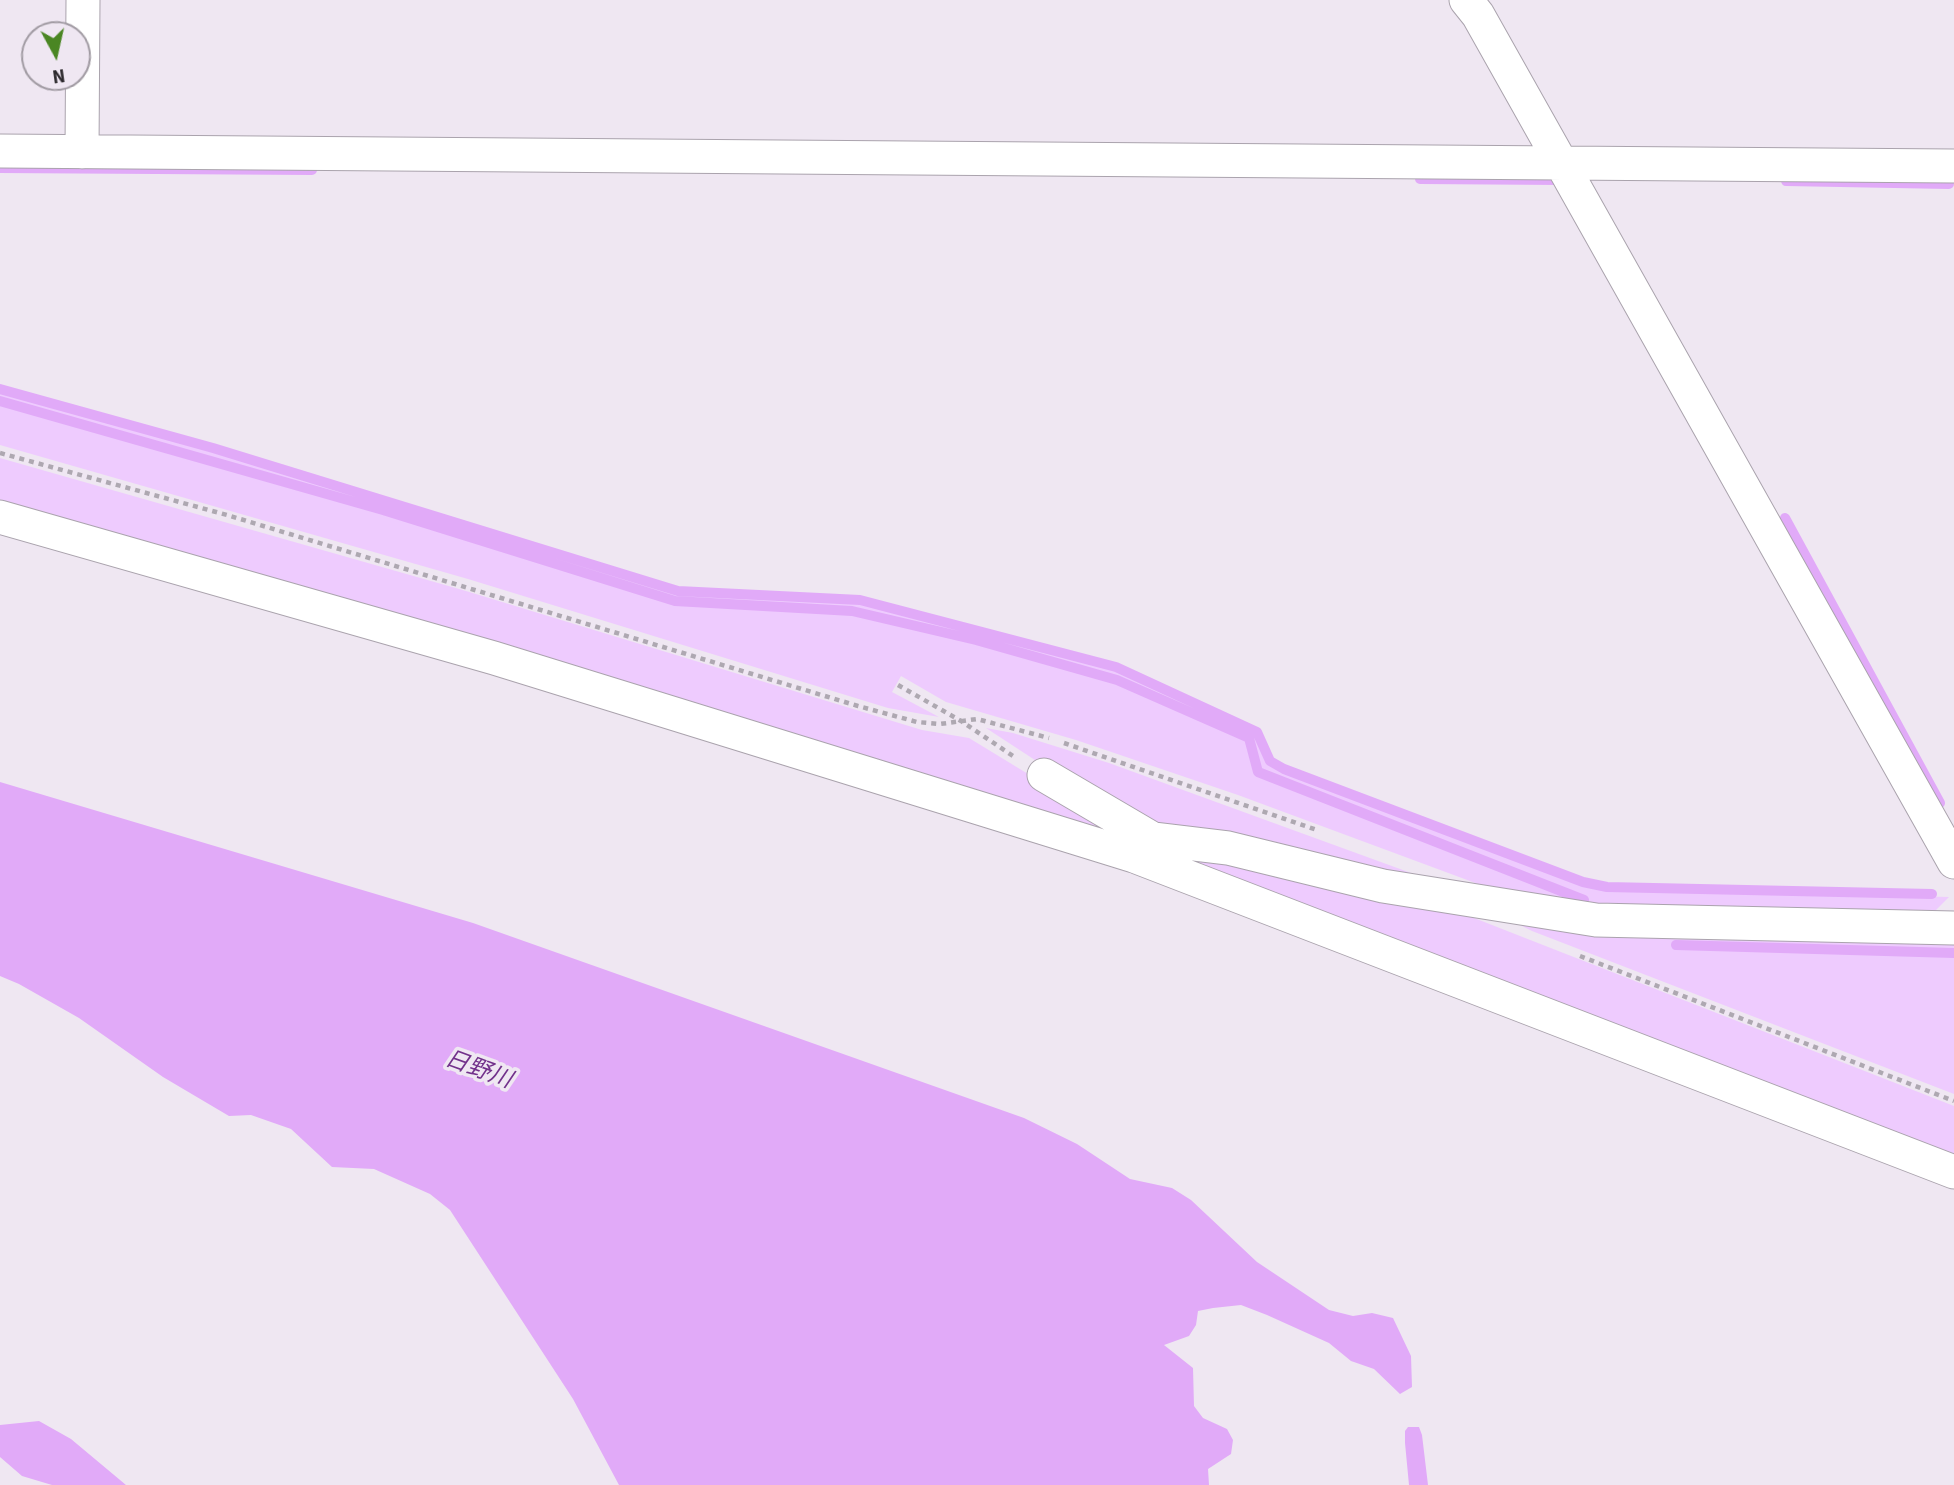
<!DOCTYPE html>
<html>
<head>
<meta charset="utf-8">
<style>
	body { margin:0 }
	#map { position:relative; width:1954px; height:1485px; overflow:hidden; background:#efe7f2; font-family:"Source Sans 3",sans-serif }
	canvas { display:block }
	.north { position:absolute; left:21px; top:21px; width:70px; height:70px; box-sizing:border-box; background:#efe7f2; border:2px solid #a19ba3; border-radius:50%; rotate:172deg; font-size:19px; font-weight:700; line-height:28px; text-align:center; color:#2b282c }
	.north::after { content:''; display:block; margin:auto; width:24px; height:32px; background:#4a8623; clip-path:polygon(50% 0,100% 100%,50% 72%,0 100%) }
</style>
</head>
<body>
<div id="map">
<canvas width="1954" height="1485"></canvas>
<div class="north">N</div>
</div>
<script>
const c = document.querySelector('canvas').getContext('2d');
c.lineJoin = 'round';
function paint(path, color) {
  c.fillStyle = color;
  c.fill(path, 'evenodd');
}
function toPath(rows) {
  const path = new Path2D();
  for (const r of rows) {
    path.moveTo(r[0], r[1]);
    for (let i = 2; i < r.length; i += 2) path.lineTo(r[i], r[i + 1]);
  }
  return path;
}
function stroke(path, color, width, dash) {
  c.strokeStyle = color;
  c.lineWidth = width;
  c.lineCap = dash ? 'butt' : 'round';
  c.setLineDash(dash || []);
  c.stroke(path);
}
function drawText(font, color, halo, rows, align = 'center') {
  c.font = font + ' "Source Sans 3","Noto Sans JP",sans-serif';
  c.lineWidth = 7;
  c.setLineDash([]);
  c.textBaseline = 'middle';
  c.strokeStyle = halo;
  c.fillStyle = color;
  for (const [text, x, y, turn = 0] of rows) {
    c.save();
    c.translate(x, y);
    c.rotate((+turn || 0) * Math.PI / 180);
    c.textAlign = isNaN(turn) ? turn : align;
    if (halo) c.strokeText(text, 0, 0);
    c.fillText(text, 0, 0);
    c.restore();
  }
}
paint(toPath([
	[0,392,259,464,678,593,859,602,1114,669,1249,731,1256,735,1269,763,1286,772,1583,885,1606,889,1949,897,1933,913,1613,908,1505,894,1238,795,1076,740,946,702,901,676,892,692,939,717,888,708,468,579,0,445],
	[0,458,466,591,922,730,969,738,1115,827,1114,830,1095,827,0,503],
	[986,728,1013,733,1109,763,1433,881,1144,820,1038,762],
	[1192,855,1469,916,1954,1106,1954,1155,1485,974,1191,865],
	[1498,914,1954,941,1954,1094,1532,931]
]), '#eecbfe');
paint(toPath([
	[0,782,473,923,1024,1118,1077,1144,1130,1179,1172,1188,1191,1200,1257,1262,1329,1310,1353,1316,1372,1313,1393,1318,1411,1356,1412,1387,1400,1394,1374,1369,1351,1361,1329,1343,1267,1315,1241,1305,1213,1308,1198,1311,1196,1325,1189,1336,1164,1345,1193,1368,1194,1406,1203,1418,1227,1429,1233,1440,1231,1454,1208,1469,1209,1485,619,1485,573,1399,450,1210,430,1194,374,1169,332,1167,291,1129,251,1115,229,1116,163,1077,79,1018,19,984,0,976],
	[39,1421,71,1439,126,1485,52,1485,22,1476,0,1457,0,1425],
	[1408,1427,1419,1427,1422,1435,1428,1485,1409,1485,1405,1443,1405,1431]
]), '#e1aaf8');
stroke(toPath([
	[0,168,312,170],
	[1420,179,1561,180],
	[1786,181,1949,184],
	[0,389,213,448,678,591,860,600,1116,667,1257,732,1270,761,1284,769,1583,882,1607,887,1932,894],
	[0,401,383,510,675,601,852,611,976,640,1117,680,1249,738,1258,772,1584,900],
	[1785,518,1940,803],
	[1676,945,1954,953]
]), '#e1aaf8', 10);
const street = toPath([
	[1466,0,1478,15,1954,862],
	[0,151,1954,166],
	[82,152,83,0],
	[0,517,494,658,1134,856,1954,1172],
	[1044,775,1153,839],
	[1134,856,1153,839,1228,848,1383,886,1596,920,1954,928]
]);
stroke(street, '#aaa3ad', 35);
stroke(toPath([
	[0,453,227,515,858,706,917,722,940,724,977,719,1049,738],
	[898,685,961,721,1016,758],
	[1064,743,1317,830],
	[1580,956,1954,1101]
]), '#aea8b1', 4.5, [5, 5]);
stroke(street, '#fff', 33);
drawText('italic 23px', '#72318b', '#efe7f2', [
	["日野川",478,1071,20]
]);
</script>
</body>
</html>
